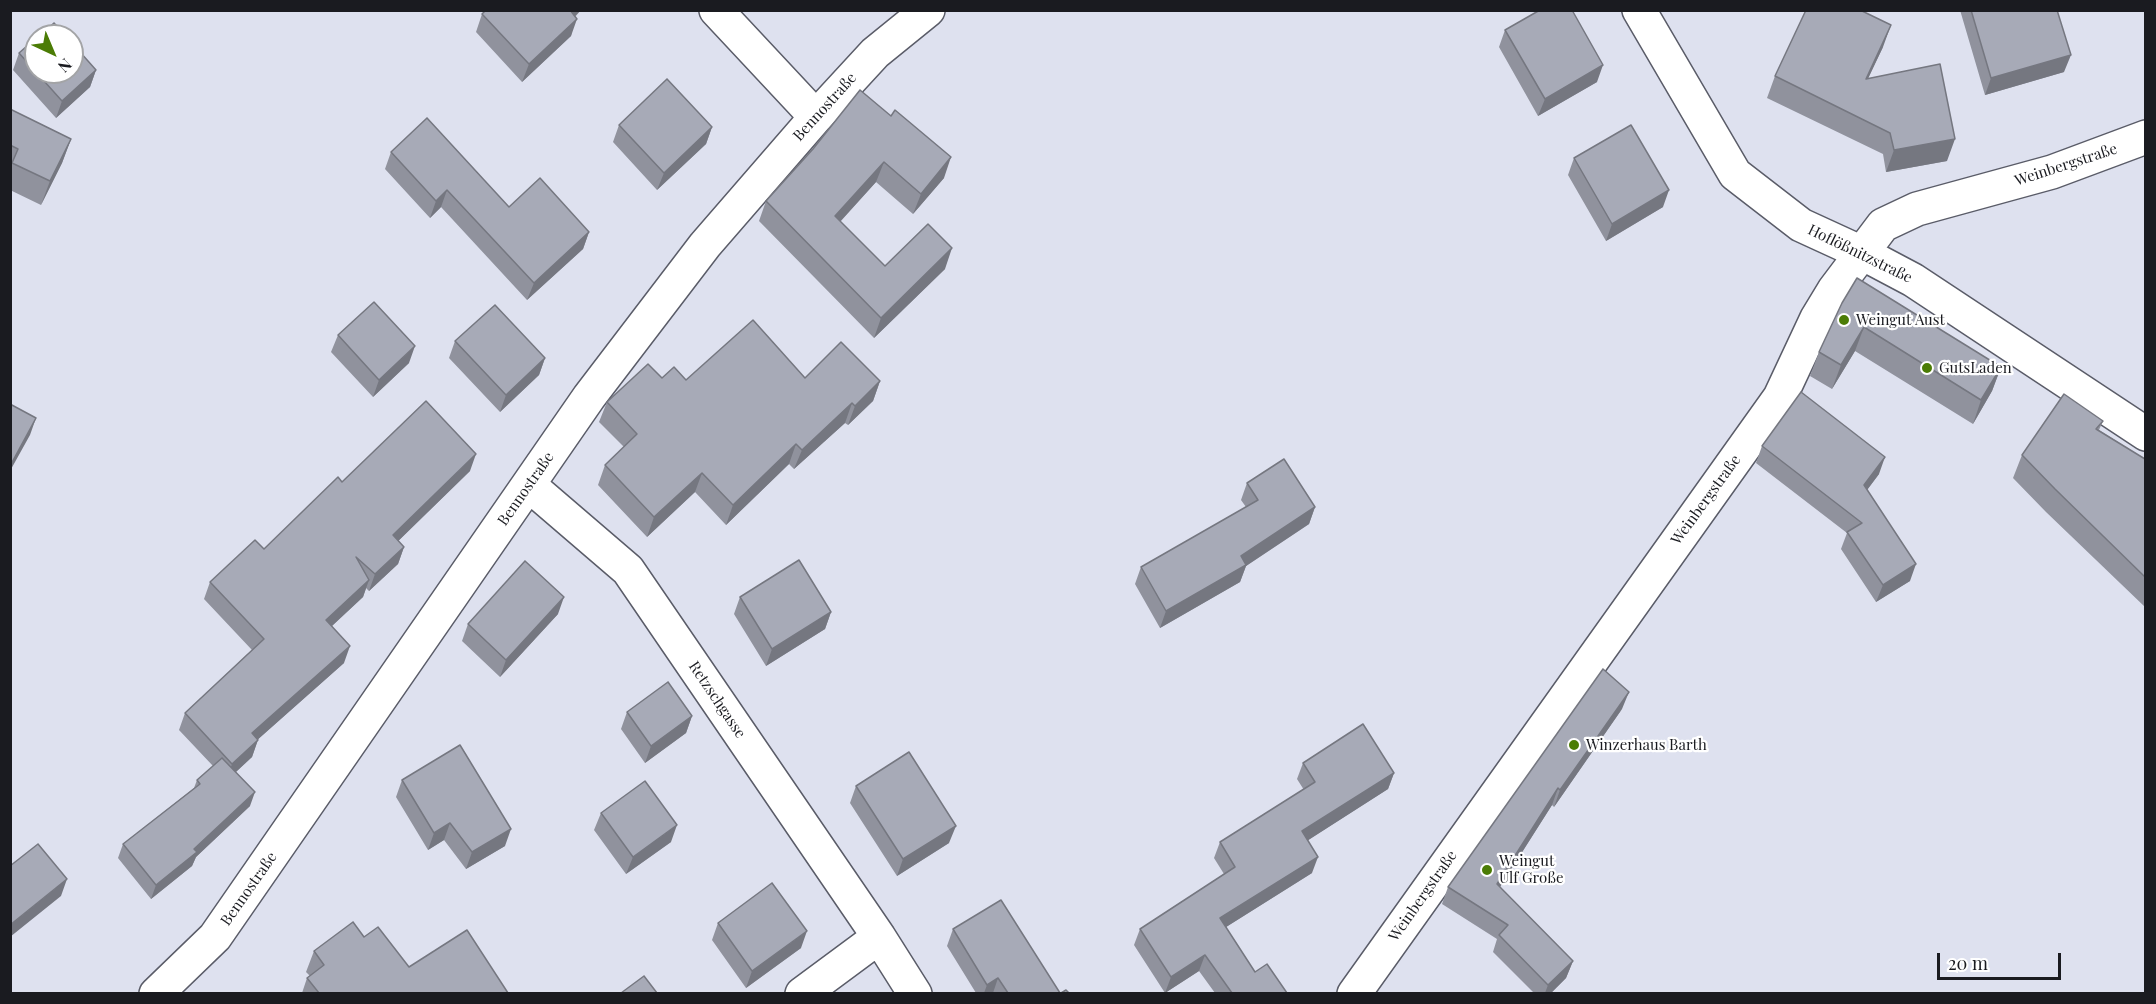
<!DOCTYPE html>
<html>
<head>
<meta charset="utf-8">
<style>
	body { margin:0 }
	#map { position:relative; width:2156px; height:1004px; overflow:hidden; background:#dee1ef; font-family:"Playfair Display",serif }
	canvas { display:block }
	.frame { position:absolute; inset:0; border:12px solid #1a1b20; pointer-events:none }
	.north { position:absolute; left:24px; top:24px; width:60px; height:60px; box-sizing:border-box; background:#fff; border:2px solid #a3a4a6; border-radius:50%; rotate:136deg; font-size:16px; font-weight:700; line-height:24px; text-align:center; color:#1a1b20 }
	.north::after { content:''; display:block; margin:auto; width:21px; height:27px; background:#4b7c05; clip-path:polygon(50% 0,100% 100%,50% 72%,0 100%) }
	.scale { position:absolute; left:1937px; top:953px; width:124px; height:27px; box-sizing:border-box; border:3px solid #1a1b20; border-top:0; padding-left:8px; font-size:18px; line-height:21px; white-space:nowrap; color:#1a1b20; -webkit-text-stroke:4px #fff; paint-order:stroke }
</style>
</head>
<body>
<div id="map">
<canvas width="2156" height="1004"></canvas>
<div class="frame"></div>
<div class="north">N</div>
<div class="scale">20 m</div>
</div>
<script>
const c = document.querySelector('canvas').getContext('2d');
c.lineJoin = 'round';
function toPath(rows) {
  const path = new Path2D();
  for (const r of rows) {
    path.moveTo(r[0], r[1]);
    for (let i = 2; i < r.length; i += 2) path.lineTo(r[i], r[i + 1]);
  }
  return path;
}
function stroke(path, color, width, dash) {
  c.strokeStyle = color;
  c.lineWidth = width;
  c.lineCap = dash ? 'butt' : 'round';
  c.setLineDash(dash || []);
  c.stroke(path);
}
function paint(path, color) {
  c.fillStyle = color;
  c.fill(path, 'evenodd');
}
function drawText(font, color, halo, rows, align = 'center') {
  c.font = font + ' "Playfair Display",serif';
  c.lineWidth = 4.5;
  c.setLineDash([]);
  c.textBaseline = 'middle';
  c.strokeStyle = halo;
  c.fillStyle = color;
  for (const [text, x, y, turn = 0] of rows) {
    c.save();
    c.translate(x, y);
    c.rotate((+turn || 0) * Math.PI / 180);
    c.textAlign = isNaN(turn) ? turn : align;
    if (halo) c.strokeText(text, 0, 0);
    c.fillText(text, 0, 0);
    c.restore();
  }
}
const street = toPath([
	[716,10,816,117],
	[1639,10,1735,174,1801,225,1862,253,1913,280,2146,434],
	[529,485,628,570,879,937,915,994],
	[156,994,215,937,589,397,705,245,816,117,875,53,928,10],
	[802,994,879,937],
	[1354,994,1780,397,1817,318,1834,290,1883,225,1917,209,2052,172,2146,137]
]);
stroke(street, '#5a5c68', 36);
stroke(street, '#fff', 33);
paint(toPath([
	[486,10,581,10,575,17,571,36,522,82,476,32,482,14],
	[1960,10,2057,10,2064,72,1985,95],
	[1505,30,1597,82,1538,116,1499,47],
	[1883,47,1868,78,1947,161,1886,172,1883,154,1767,98,1775,76],
	[19,53,96,70,90,87,56,118,13,70],
	[860,90,944,178,913,214,876,182,840,222,885,266,945,269,874,338,759,221,766,201,813,149],
	[10,109,71,139,62,163,41,205,10,190],
	[619,125,712,127,706,144,657,190,613,142],
	[391,152,509,207,589,232,583,249,527,300,441,207,430,218,385,169],
	[1574,158,1663,207,1606,241,1568,175],
	[1842,303,2001,367,1992,391,1973,424,1855,351,1832,389,1810,376,1819,352],
	[338,335,409,363,373,397,331,352],
	[455,341,545,358,539,375,500,412,449,358],
	[805,378,880,381,873,401,848,425,845,423,794,469,789,464,726,525,695,492,647,537,598,485,605,465,624,447,599,422,607,402,686,380],
	[2103,421,2099,430,2145,459,2145,607,2046,512,2013,478,2022,455],
	[1762,446,1879,474,1867,490,1910,581,1876,602,1841,549,1847,533,1756,463],
	[470,471,398,541,404,547,398,564,369,591,366,588,363,597,332,626,344,663,258,739,252,757,236,772,250,806,196,857,192,866,151,899,118,858,123,844,194,788,197,780,213,766,179,730,185,713,252,650,204,599,210,582,264,549,342,482],
	[1247,483,1315,507,1309,524,1246,566,1240,582,1160,628,1135,584,1141,567,1246,507,1241,500],
	[740,597,831,612,825,629,766,666,734,614],
	[558,614,500,677,462,641,468,624],
	[1622,709,1554,807,1552,805,1500,887,1573,961,1566,978,1551,993,1534,993,1493,952,1497,939,1442,904,1448,887],
	[627,712,692,716,686,733,645,763,621,729],
	[1303,763,1394,773,1388,789,1308,840,1312,873,1226,927,1255,972,1287,993,1215,993,1199,971,1165,993,1134,945,1140,929,1224,874,1214,858,1220,842,1304,790,1297,779],
	[402,780,505,846,466,869,444,840,428,850,396,797],
	[856,786,949,843,897,876,850,803],
	[601,813,671,842,626,874,594,830],
	[718,923,801,948,746,988,712,940],
	[953,929,1060,993,976,993,947,946],
	[364,937,409,967,508,993,302,993,307,978,310,976,306,972,314,951]
]), '#90929d');
paint(toPath([
	[570,10,581,10,563,28],
	[577,19,571,36,522,82,529,64],
	[1891,25,1883,47,1858,100,1866,79],
	[2071,55,2064,72,1985,95,1991,78],
	[1603,65,1597,82,1538,116,1545,99],
	[96,70,90,87,56,118,62,101],
	[712,127,706,144,657,190,664,173],
	[71,139,62,163,41,205,50,181],
	[1955,139,1947,161,1886,172,1894,150],
	[951,157,944,178,913,214,921,194],
	[884,162,876,182,827,236,835,216],
	[447,190,441,207,430,218,436,201],
	[1669,190,1663,207,1606,241,1612,224],
	[589,232,583,249,527,300,534,283],
	[952,248,945,269,874,338,881,318],
	[1864,327,1855,351,1832,389,1841,365],
	[415,346,409,363,373,397,379,380],
	[545,358,539,375,500,412,506,395],
	[2001,367,1992,391,1973,424,1981,400],
	[880,381,873,401,848,425,855,406],
	[852,403,845,423,794,469,802,450],
	[36,418,30,435,10,471,10,466],
	[796,444,789,464,726,525,733,505],
	[476,454,470,471,387,552,393,535],
	[1885,457,1879,474,1858,502,1864,485],
	[702,473,695,492,647,537,654,517],
	[1315,507,1309,524,1246,566,1240,582,1160,628,1166,611,1241,556],
	[404,547,398,564,369,591,375,574],
	[1916,564,1910,581,1876,602,1883,585],
	[369,580,363,597,320,637,326,620],
	[564,597,558,614,500,677,506,660],
	[831,612,825,629,766,666,772,649],
	[350,646,344,663,246,750,252,733],
	[1629,692,1622,709,1554,807,1560,790],
	[692,716,686,733,645,763,651,746],
	[258,740,252,757,226,781,232,764],
	[1394,773,1388,789,1296,848,1302,831],
	[1558,788,1552,805,1491,901,1497,884],
	[255,792,250,806,196,857,192,866,151,899,156,885],
	[450,823,444,840,428,850,434,833],
	[677,825,671,842,626,874,633,857],
	[956,826,949,843,897,876,903,859],
	[511,829,505,846,466,869,472,852],
	[1318,857,1312,873,1215,934,1220,918],
	[67,879,61,896,10,937,10,925],
	[807,931,801,948,746,988,752,971],
	[1205,955,1199,971,1165,993,1171,977],
	[1573,961,1566,978,1551,993,1545,993,1548,985],
	[998,978,993,993,984,993,987,985]
]), '#757780');
const building = toPath([
	[486,10,570,10,577,19,529,64,482,14,486,10],
	[1540,10,1572,10,1603,65,1545,99,1505,30,1540,10],
	[1806,10,1860,10,1891,25,1866,79,1940,64,1955,139,1894,150,1890,133,1775,76,1806,10],
	[1971,10,2057,10,2071,55,1991,78,1971,10],
	[54,23,66,36,39,36,54,23],
	[36,38,36,72,19,53,36,38],
	[72,43,96,70,62,101,36,72,72,72,72,43],
	[667,79,712,127,664,173,619,125,667,79],
	[860,90,891,116,895,110,951,157,921,194,884,162,835,216,885,266,928,224,952,248,881,318,766,201,813,149,860,90],
	[10,109,71,139,50,181,12,163,18,149,10,145,10,109],
	[427,118,509,207,540,178,589,232,534,283,447,190,436,201,391,152,427,118],
	[1631,125,1669,190,1612,224,1574,158,1631,125],
	[1857,278,2001,367,1981,400,1864,327,1841,365,1819,352,1842,303,1857,278],
	[374,302,415,346,379,380,338,335,374,302],
	[495,305,545,358,506,395,455,341,495,305],
	[753,320,805,378,841,342,880,381,855,406,852,403,802,450,796,444,733,505,702,473,654,517,605,465,637,434,607,402,648,364,662,378,674,367,686,380,753,320],
	[1801,392,1885,457,1864,485,1916,564,1883,585,1847,532,1862,523,1762,446,1801,392],
	[2064,394,2103,421,2096,429,2145,459,2145,577,2055,489,2022,455,2064,394],
	[426,401,476,454,393,535,404,547,375,574,356,557,369,580,326,620,350,646,252,733,258,740,232,764,185,713,264,639,210,582,255,540,264,549,338,477,342,482,426,401],
	[10,404,36,418,10,466,10,404],
	[1284,459,1315,507,1241,556,1246,565,1166,611,1141,567,1258,500,1247,483,1284,459],
	[799,560,831,612,772,649,740,597,799,560],
	[525,561,564,597,506,660,468,624,525,561],
	[1603,669,1629,692,1560,790,1558,788,1497,884,1573,961,1548,985,1499,935,1508,925,1448,887,1603,669],
	[668,682,692,716,651,746,627,712,668,682],
	[1363,724,1394,773,1302,831,1318,857,1220,918,1255,972,1267,964,1287,993,1232,993,1205,955,1171,977,1140,929,1235,867,1220,842,1315,782,1303,763,1363,724],
	[460,745,511,829,472,852,450,823,434,833,402,780,460,745],
	[909,752,956,826,903,859,856,786,909,752],
	[222,758,255,792,194,849,197,852,156,885,123,844,200,784,197,780,222,758],
	[645,781,677,825,633,857,601,813,645,781],
	[38,844,67,879,10,925,10,866,38,844],
	[772,883,807,931,752,971,718,923,772,883],
	[1001,900,1060,993,1008,993,998,978,987,985,953,929,1001,900],
	[353,922,364,937,378,927,409,967,467,930,508,993,319,993,307,978,324,965,314,951,353,922],
	[644,976,657,993,621,993,644,976],
	[1066,990,1069,993,1061,993,1066,990]
]);
paint(building, '#a7aab7');
stroke(building, '#757780', 1.5);
for (const [x, y, r, color] of [
	[1844,320,6,"#4b7c05"],
	[1927,368,6,"#4b7c05"],
	[1574,745,6,"#4b7c05"],
	[1487,870,6,"#4b7c05"]
]) {
  const dot = new Path2D();
  dot.arc(x, y, r, 0, 2 * Math.PI);
  c.fillStyle = color;
  c.fill(dot);
  stroke(dot, '#fff', 2);
}
drawText('15px', '#1a1b20', '#fff', [
	["Bennostraße",825,107,-48],
	["Weinbergstraße",2066,165,-18],
	["Hoflößnitzstraße",1860,254,26],
	["Bennostraße",526,489,-55],
	["Weinbergstraße",1706,500,-54],
	["Retzschgasse",717,700,56],
	["Bennostraße",249,889,-55],
	["Weinbergstraße",1423,896,-55]
]);
drawText('15px', '#1a1b20', '#fff', [
	["Weingut Aust",1856,320],
	["GutsLaden",1939,368],
	["Winzerhaus Barth",1586,745],
	["Weingut",1499,861],
	["Ulf Große",1499,878]
], 'left');
</script>
</body>
</html>
